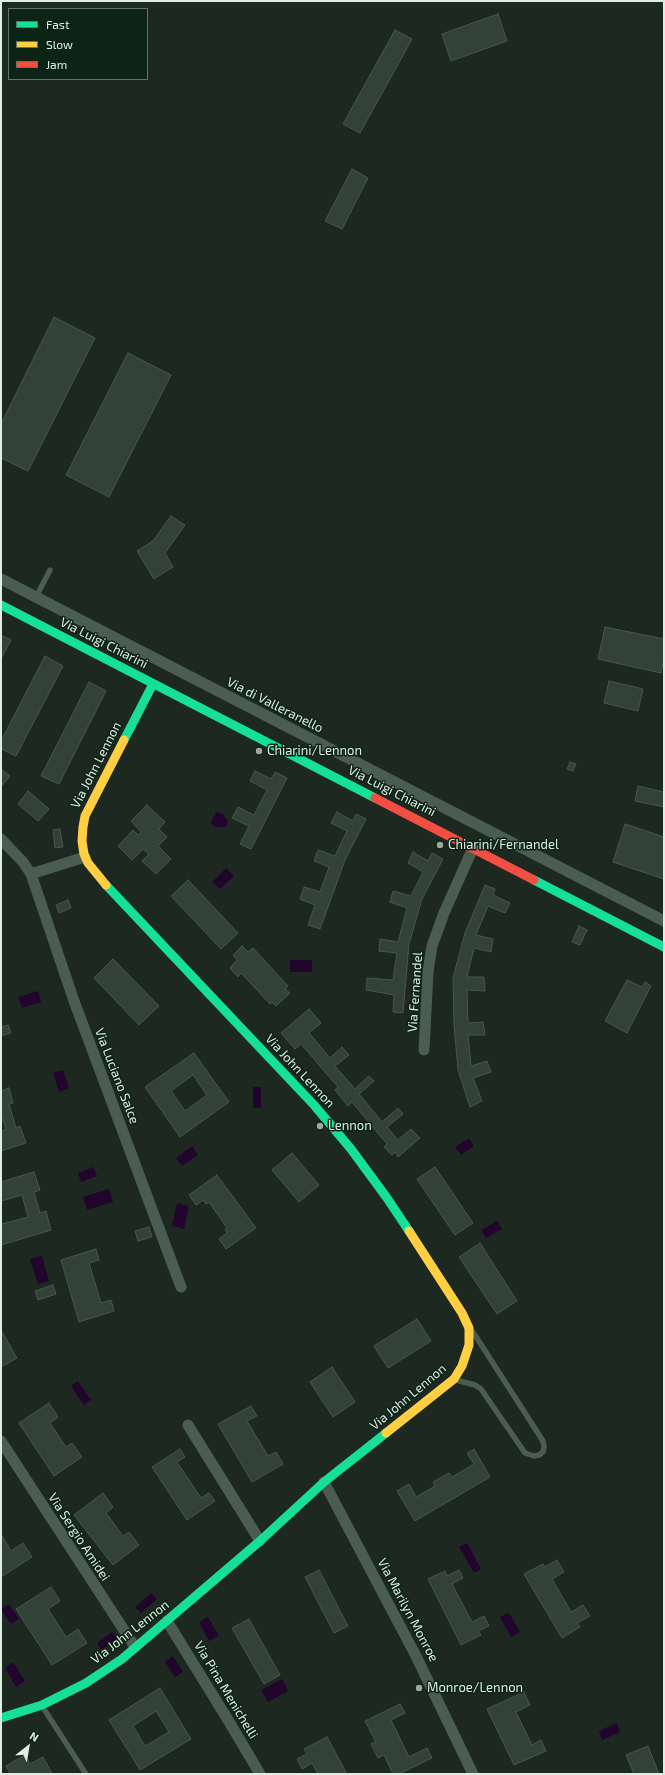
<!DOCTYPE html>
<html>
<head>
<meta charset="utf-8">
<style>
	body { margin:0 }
	#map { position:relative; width:665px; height:1775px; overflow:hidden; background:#1c2820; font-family:"Exo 2",sans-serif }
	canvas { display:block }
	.frame { position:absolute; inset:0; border:2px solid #dfeee4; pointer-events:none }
	.legend { position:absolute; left:8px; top:8px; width:140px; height:72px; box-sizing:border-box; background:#0c2416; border:1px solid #607568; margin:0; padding:5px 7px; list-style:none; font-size:12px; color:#dfeee4 }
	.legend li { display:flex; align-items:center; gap:8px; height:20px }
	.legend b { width:20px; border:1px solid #607568 }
	.north { position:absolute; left:8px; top:1727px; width:40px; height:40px; -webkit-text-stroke:3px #0c2416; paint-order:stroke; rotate:31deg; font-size:11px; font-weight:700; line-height:16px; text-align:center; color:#dfeee4 }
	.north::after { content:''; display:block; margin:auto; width:14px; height:18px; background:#dfeee4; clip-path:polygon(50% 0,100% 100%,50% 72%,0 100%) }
</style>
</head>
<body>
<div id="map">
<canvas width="665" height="1775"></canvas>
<div class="frame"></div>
<ul class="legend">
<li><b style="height:5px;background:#16e098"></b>Fast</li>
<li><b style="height:5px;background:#ffcf43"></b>Slow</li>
<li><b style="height:5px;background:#f24e42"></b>Jam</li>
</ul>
<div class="north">N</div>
</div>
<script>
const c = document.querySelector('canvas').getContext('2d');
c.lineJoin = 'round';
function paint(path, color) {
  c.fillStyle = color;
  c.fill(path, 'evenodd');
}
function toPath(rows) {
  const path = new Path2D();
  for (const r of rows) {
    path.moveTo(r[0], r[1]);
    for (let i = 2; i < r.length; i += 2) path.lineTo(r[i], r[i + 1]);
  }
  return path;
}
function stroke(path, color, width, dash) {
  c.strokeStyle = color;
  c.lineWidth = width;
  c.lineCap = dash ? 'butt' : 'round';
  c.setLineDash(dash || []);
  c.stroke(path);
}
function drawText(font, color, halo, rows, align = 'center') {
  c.font = font + ' "Exo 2",sans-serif';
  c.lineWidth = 3;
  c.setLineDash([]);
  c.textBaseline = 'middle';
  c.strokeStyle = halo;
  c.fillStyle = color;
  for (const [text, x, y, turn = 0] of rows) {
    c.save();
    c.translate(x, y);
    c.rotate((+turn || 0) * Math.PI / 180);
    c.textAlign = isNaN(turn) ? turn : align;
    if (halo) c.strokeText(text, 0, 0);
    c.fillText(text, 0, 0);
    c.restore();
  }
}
paint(toPath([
	[216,812,223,814,228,822,226,827,216,827,212,825,211,822],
	[226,868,234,876,220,889,212,882],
	[290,960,312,960,312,972,290,972],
	[38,991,41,1002,22,1008,18,997],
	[63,1070,69,1088,59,1092,53,1073],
	[253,1087,261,1087,261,1108,253,1108],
	[469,1138,474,1146,461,1155,455,1147],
	[192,1146,198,1155,182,1166,176,1158],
	[93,1167,97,1176,81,1182,78,1173],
	[109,1189,113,1202,87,1210,83,1197],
	[177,1203,189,1206,184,1229,172,1226],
	[497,1221,502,1229,486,1238,481,1230],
	[42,1256,49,1281,38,1284,30,1259],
	[78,1381,91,1400,84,1405,71,1386],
	[467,1543,481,1569,474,1573,459,1547],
	[151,1593,157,1599,141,1613,135,1607],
	[9,1604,19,1619,11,1624,1,1609],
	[509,1613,520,1632,511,1637,500,1617],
	[208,1617,219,1636,209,1641,199,1622],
	[112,1632,117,1639,101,1650,97,1643],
	[173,1656,183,1672,175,1677,165,1662],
	[13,1662,25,1681,16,1687,5,1668],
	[282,1679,288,1691,268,1702,261,1690],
	[617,1723,620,1732,602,1740,599,1731]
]), '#21052d');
const building = toPath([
	[498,14,507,41,451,61,442,34,498,14],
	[395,30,412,39,360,133,343,124,395,30],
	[352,169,368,178,342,229,325,221,352,169],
	[54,317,95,338,28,471,1,458,1,424,54,317],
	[128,353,171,375,109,497,66,475,128,353],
	[171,516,185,525,165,553,173,567,154,579,137,551,153,541,171,516],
	[605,627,664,639,664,658,661,673,598,659,605,627],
	[1,635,11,640,1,659,1,635],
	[45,656,63,666,16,756,1,749,1,741,45,656],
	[609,681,643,689,638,711,604,703,609,681],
	[89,682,106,691,59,784,41,776,89,682],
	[570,762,576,764,573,771,567,769,570,762],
	[1,769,10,776,1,787,1,769],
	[255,771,271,779,275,772,287,778,251,849,240,844,249,826,232,818,238,807,254,815,267,790,250,781,255,771],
	[638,786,664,792,664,807,635,801,638,786],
	[28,791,49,809,38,821,18,804,28,791],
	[147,805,165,822,159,829,167,837,158,846,171,859,156,874,142,861,149,854,143,849,132,860,118,846,133,830,138,835,141,832,131,821,147,805],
	[337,812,353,821,356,814,366,819,345,860,320,929,308,925,315,905,300,899,304,887,320,892,329,867,314,861,318,850,335,856,347,831,331,823,337,812],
	[625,824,664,837,664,879,613,862,625,824],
	[60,829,63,847,55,848,53,830,60,829],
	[413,852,428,861,432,853,443,859,422,899,409,944,403,1013,393,1012,394,995,366,990,367,978,393,980,397,953,379,951,380,939,398,942,407,908,390,902,393,891,411,896,423,872,408,863,413,852],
	[188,880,238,933,221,949,171,896,188,880],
	[485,885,495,889,493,895,510,903,505,913,488,906,476,935,493,939,491,952,474,948,467,977,484,977,485,991,467,990,468,1023,483,1022,485,1035,468,1035,471,1066,487,1061,491,1072,473,1078,482,1101,470,1107,458,1070,454,1025,453,978,465,933,485,885],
	[68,900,71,908,59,913,56,905,68,900],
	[579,926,587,930,580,945,572,942,579,926],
	[242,946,248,952,253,948,288,986,285,989,290,993,276,1006,272,1002,270,1004,241,973,238,977,230,968,237,960,233,955,242,946],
	[113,959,159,1006,139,1025,94,978,113,959],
	[627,980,642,987,645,982,651,986,627,1033,605,1021,627,980],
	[309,1009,321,1023,309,1033,330,1058,342,1047,349,1055,335,1066,355,1089,369,1076,374,1081,359,1094,382,1122,398,1108,403,1114,387,1127,398,1140,411,1129,420,1138,398,1157,395,1152,392,1155,384,1147,387,1144,352,1102,348,1106,335,1090,338,1087,301,1044,295,1049,281,1033,309,1009],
	[8,1025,11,1033,1,1036,1,1027,8,1025],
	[194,1053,229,1102,180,1137,145,1087,194,1053],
	[193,1075,207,1095,185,1111,171,1091,193,1075],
	[9,1088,13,1103,9,1104,16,1128,20,1126,26,1143,1,1151,1,1131,6,1129,1,1115,1,1091,9,1088],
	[292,1153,319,1185,299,1202,272,1170,292,1153],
	[435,1167,473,1223,455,1235,417,1179,435,1167],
	[34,1172,40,1190,34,1192,40,1213,46,1211,51,1230,1,1245,1,1220,2,1224,28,1217,22,1195,1,1201,1,1182,34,1172],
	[217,1175,256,1228,226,1249,219,1239,227,1233,225,1230,227,1228,209,1202,206,1204,203,1200,196,1205,189,1195,217,1175],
	[149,1227,152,1237,138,1241,135,1231,149,1227],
	[480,1243,517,1301,497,1314,459,1257,480,1243],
	[96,1249,99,1260,89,1263,101,1303,111,1300,114,1311,79,1322,61,1260,96,1249],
	[53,1285,56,1294,38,1300,35,1291,53,1285],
	[417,1319,431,1341,388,1368,374,1346,417,1319],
	[1,1330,17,1358,1,1367,1,1330],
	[332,1367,355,1402,333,1417,310,1382,332,1367],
	[49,1403,58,1417,50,1423,66,1447,72,1443,82,1457,54,1476,19,1423,49,1403],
	[251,1406,257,1416,247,1421,268,1456,276,1452,283,1464,252,1482,218,1424,251,1406],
	[180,1449,185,1457,177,1462,201,1498,209,1493,215,1501,187,1520,152,1467,180,1449],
	[474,1449,490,1477,415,1521,397,1491,409,1484,416,1497,435,1486,433,1482,449,1473,452,1477,474,1464,467,1453,474,1449],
	[103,1493,113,1507,106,1513,123,1536,129,1532,139,1545,113,1565,74,1515,103,1493],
	[1,1534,11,1551,23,1543,32,1557,1,1577,1,1534],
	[557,1560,564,1572,552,1579,571,1612,583,1605,590,1616,577,1623,580,1627,562,1638,524,1574,543,1564,545,1567,557,1560],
	[319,1570,348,1626,334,1633,305,1577,319,1570],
	[459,1570,463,1578,452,1584,472,1622,484,1616,489,1626,478,1631,481,1635,461,1645,428,1579,445,1571,447,1576,459,1570],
	[51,1587,60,1601,48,1609,66,1637,78,1629,87,1643,52,1665,16,1609,51,1587],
	[249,1619,280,1675,264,1684,232,1628,249,1619],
	[160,1688,191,1739,140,1770,109,1720,160,1688],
	[156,1711,169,1732,145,1746,133,1726,156,1711],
	[524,1692,530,1705,516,1712,532,1745,541,1740,546,1751,514,1765,487,1709,524,1692],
	[400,1704,405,1713,391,1720,409,1757,427,1748,432,1758,399,1774,393,1774,384,1755,378,1758,371,1744,376,1742,365,1721,400,1704],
	[327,1737,347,1774,318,1774,312,1763,302,1769,297,1759,307,1754,304,1749,327,1737],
	[648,1746,659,1774,634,1774,626,1755,648,1746],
	[25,1755,30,1764,43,1757,52,1774,10,1774,6,1766,25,1755]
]);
paint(building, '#334239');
stroke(building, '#4a554e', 1);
stroke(toPath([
	[36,597,50,570],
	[456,1380,475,1385,481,1389,525,1453,534,1456,539,1455,543,1452,544,1447,543,1441,473,1332],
	[42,1706,86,1774]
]), '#4b5c51', 5.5);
stroke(toPath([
	[1,579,664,921],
	[1,839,23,862,31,874,85,857],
	[31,874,74,1001,181,1287],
	[424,1050,428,972,432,946,444,913,473,848],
	[188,1425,260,1541],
	[1,1441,135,1647],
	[324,1482,416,1656,473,1774],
	[167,1621,228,1720,260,1774]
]), '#4b5c51', 11);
stroke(toPath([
	[1,605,375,798],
	[124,740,153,684],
	[534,880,664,947],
	[106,885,314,1105,351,1149,387,1198,409,1231],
	[1,1718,42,1705,86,1683,122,1659,260,1541,324,1482,386,1433]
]), '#16e098', 9);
stroke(toPath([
	[106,885,88,863,84,854,82,841,83,827,85,816,124,740],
	[386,1433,454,1379,462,1366,469,1345,469,1328,462,1313,409,1231]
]), '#ffcf43', 9);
stroke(toPath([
	[375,798,534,880]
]), '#f24e42', 9);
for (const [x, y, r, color] of [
	[259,751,4,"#9ba99f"],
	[440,845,4,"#9ba99f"],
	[320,1126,4,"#9ba99f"],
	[419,1688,4,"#9ba99f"]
]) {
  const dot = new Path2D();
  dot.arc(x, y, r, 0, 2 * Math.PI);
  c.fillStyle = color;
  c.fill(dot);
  stroke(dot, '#0c2416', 1.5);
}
drawText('13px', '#dfeee4', '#0c2416', [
	["Via Luigi Chiarini",104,643,27],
	["Via di Valleranello",275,705,27],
	["Via John Lennon",96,765,-63],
	["Via Luigi Chiarini",392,791,27],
	["Via Fernandel",415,992,-86],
	["Via John Lennon",300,1071,47],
	["Via Luciano Salce",117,1076,69],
	["Via John Lennon",408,1397,-40],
	["Via Sergio Amidei",79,1537,57],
	["Via Marilyn Monroe",408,1610,62],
	["Via John Lennon",130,1632,-38],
	["Via Pina Menichelli",226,1690,59]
]);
drawText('13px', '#dfeee4', '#0c2416', [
	["Chiarini/Lennon",267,751],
	["Chiarini/Fernandel",448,845],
	["Lennon",328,1126],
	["Monroe/Lennon",427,1688]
], 'left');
</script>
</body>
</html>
